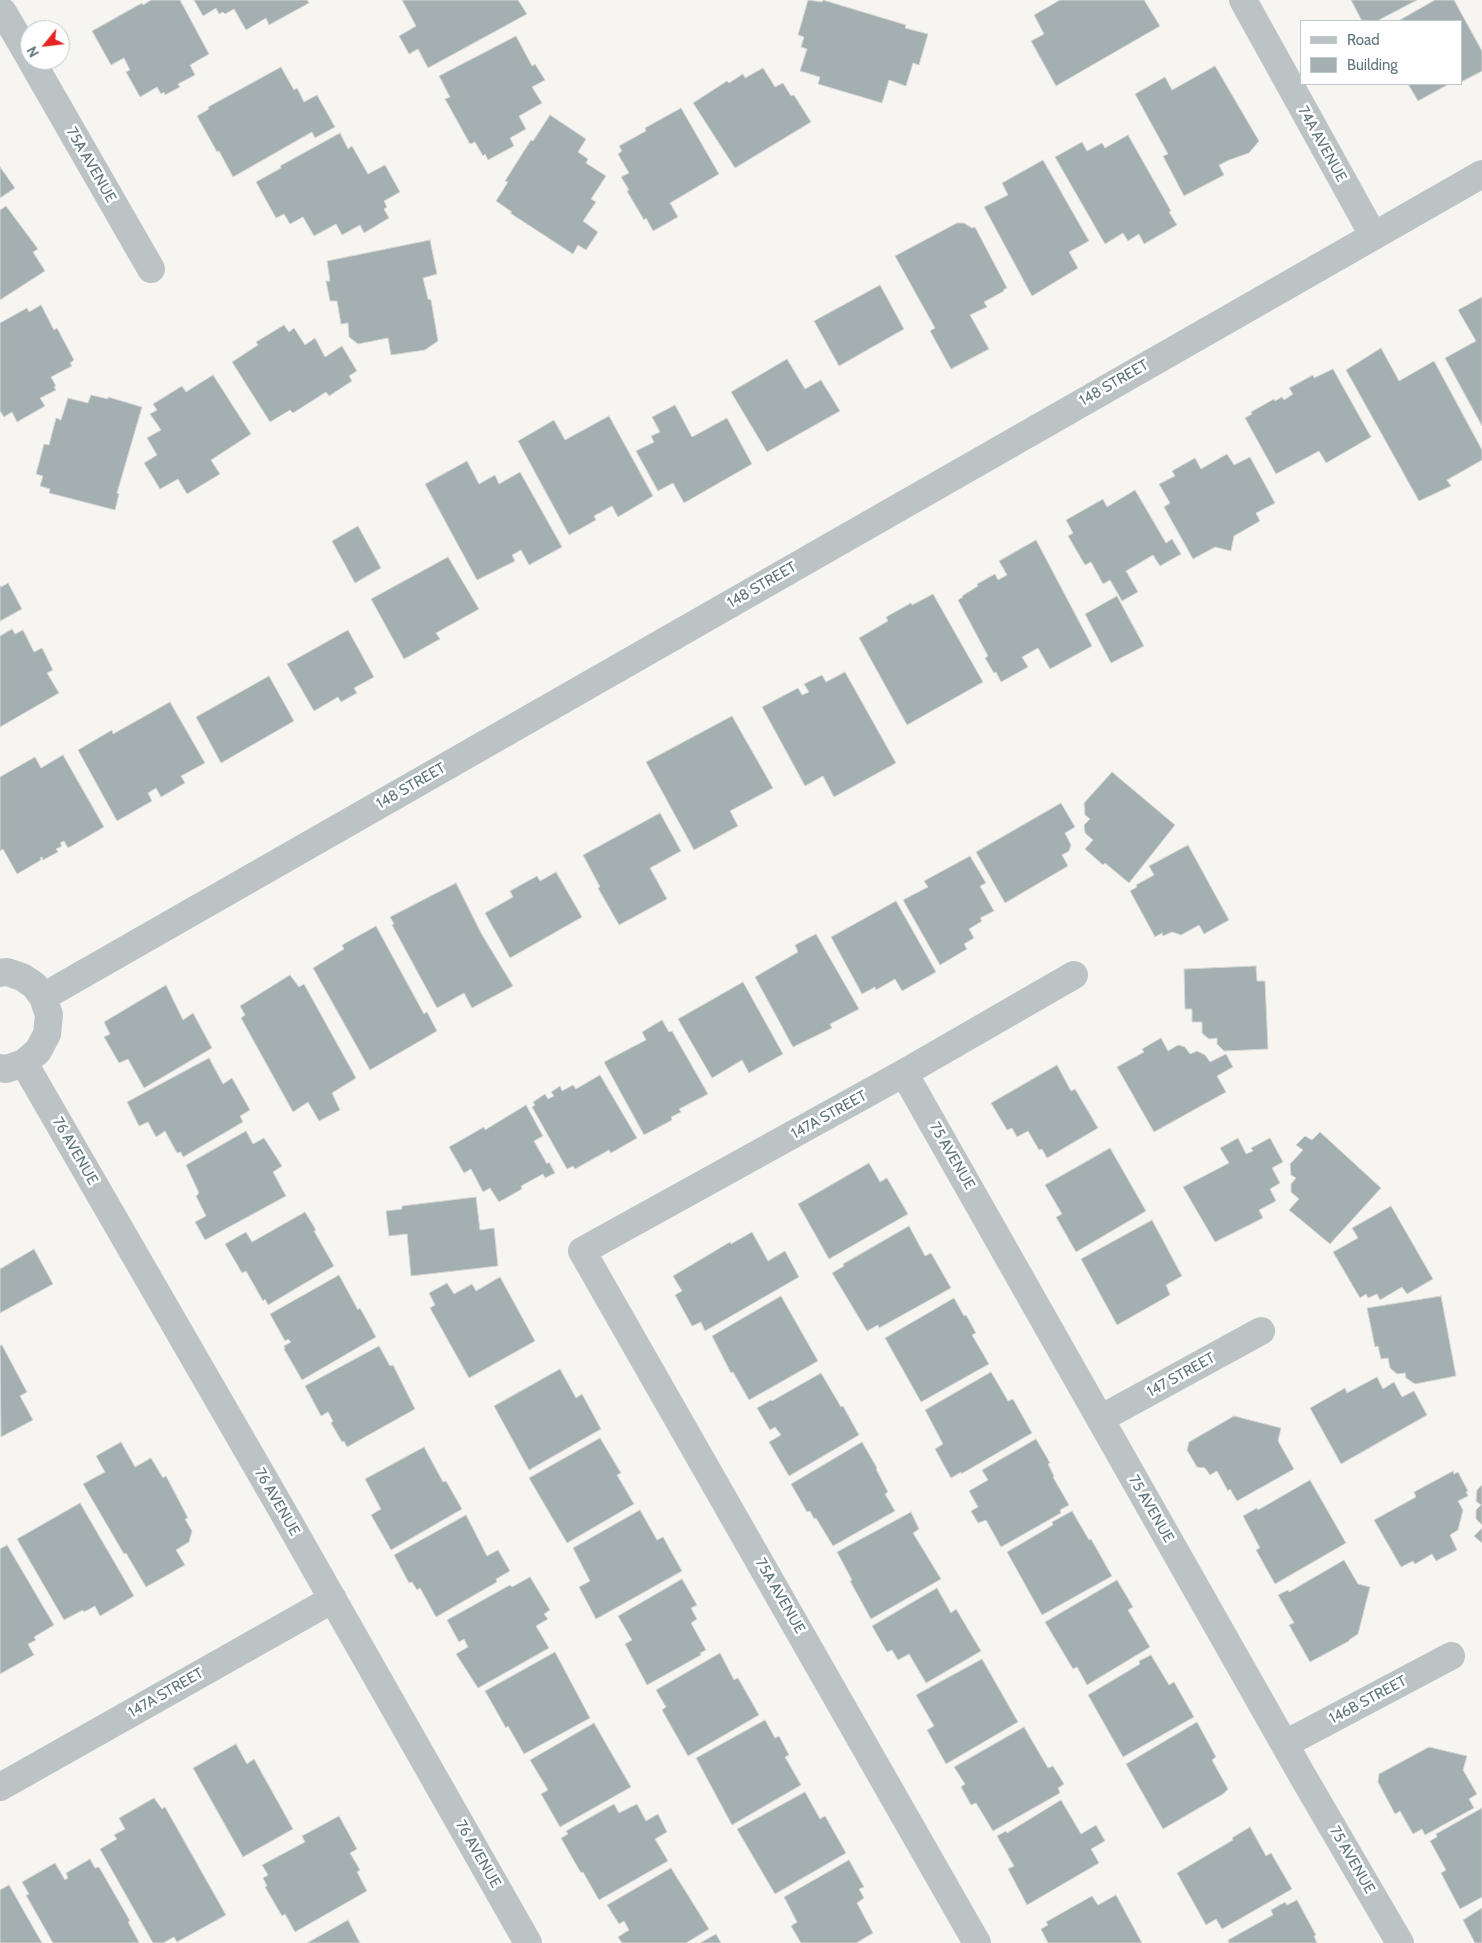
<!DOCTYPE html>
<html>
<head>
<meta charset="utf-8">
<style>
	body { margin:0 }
	#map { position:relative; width:1482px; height:1943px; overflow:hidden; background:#f6f5f2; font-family:Cabin,sans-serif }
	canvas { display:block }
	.legend { position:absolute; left:1300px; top:20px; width:162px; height:65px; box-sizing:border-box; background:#fff; border:1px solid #bfc9cb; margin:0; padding:6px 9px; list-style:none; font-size:15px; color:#60777d }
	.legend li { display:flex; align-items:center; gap:10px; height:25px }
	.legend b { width:25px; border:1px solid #bfc9cb }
	.north { position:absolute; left:20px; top:20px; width:50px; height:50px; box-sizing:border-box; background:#fff; border:1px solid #bfc9cb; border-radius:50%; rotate:241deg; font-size:14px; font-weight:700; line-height:20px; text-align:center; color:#60777d }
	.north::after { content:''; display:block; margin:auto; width:18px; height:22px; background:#e42523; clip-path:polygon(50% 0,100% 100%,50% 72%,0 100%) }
</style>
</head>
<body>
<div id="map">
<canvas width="1482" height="1943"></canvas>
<ul class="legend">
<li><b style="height:6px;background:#bcc3c5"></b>Road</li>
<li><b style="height:14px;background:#a3afb1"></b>Building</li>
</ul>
<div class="north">N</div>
</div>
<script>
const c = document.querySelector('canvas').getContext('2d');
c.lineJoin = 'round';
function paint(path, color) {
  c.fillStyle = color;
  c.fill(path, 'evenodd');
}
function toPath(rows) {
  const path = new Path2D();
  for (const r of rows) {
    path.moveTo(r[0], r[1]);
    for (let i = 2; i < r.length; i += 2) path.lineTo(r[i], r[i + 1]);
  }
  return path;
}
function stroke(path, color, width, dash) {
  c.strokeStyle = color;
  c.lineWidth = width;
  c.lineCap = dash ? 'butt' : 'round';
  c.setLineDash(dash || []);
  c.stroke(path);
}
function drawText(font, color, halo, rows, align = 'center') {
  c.font = font + ' Cabin,sans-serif';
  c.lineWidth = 5;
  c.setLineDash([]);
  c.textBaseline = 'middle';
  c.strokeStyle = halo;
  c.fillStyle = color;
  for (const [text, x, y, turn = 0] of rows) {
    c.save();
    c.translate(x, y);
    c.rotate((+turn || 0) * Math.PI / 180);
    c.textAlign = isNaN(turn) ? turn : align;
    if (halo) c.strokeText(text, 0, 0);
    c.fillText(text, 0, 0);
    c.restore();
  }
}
const building = toPath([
	[151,0,180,0,209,54,190,65,195,75,178,84,180,87,165,95,164,92,161,94,157,87,140,97,126,72,130,70,124,58,111,65,92,31,142,3,143,5,151,0],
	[194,0,307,0,309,3,269,25,266,18,246,30,234,9,225,14,223,12,219,14,216,8,203,16,194,0],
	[402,0,518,0,527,14,428,68,418,49,409,54,399,36,416,26,402,0],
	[808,0,822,2,823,0,906,25,905,28,928,34,919,65,913,63,906,86,889,80,882,103,818,84,820,77,800,71,807,49,801,47,804,37,798,35,808,0],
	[1060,0,1144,0,1160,26,1056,86,1031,41,1044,34,1034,15,1060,0],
	[1351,0,1417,0,1377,21,1362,21,1351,0],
	[1435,0,1454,0,1482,51,1482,71,1461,82,1461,21,1398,21,1435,0],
	[516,36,532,66,535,64,545,80,532,87,542,103,519,116,526,129,510,138,514,146,488,160,485,154,483,156,475,142,470,144,445,99,450,97,439,76,516,36],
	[1215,66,1259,141,1249,153,1229,160,1219,165,1224,175,1184,196,1163,156,1168,154,1135,94,1165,77,1172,90,1215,66],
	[281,67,294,90,297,88,304,102,317,95,335,127,315,138,312,132,233,177,219,151,217,152,197,116,209,109,208,107,281,67],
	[763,68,775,87,783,83,791,96,794,95,811,122,735,168,693,103,727,81,729,83,743,74,745,78,763,68],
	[1408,84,1449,84,1418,101,1408,84],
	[681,108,719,174,670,203,678,217,653,231,646,218,644,220,627,191,629,190,621,177,629,173,618,154,622,151,619,146,646,131,645,128,681,108],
	[550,115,586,139,578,152,588,159,586,163,606,176,591,199,596,202,583,221,598,232,586,250,578,245,573,254,510,213,512,212,496,201,508,182,505,181,531,140,533,141,550,115],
	[340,133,348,149,352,146,368,174,385,165,400,192,384,201,387,207,384,209,389,218,364,233,360,225,342,235,336,224,314,236,303,217,290,224,284,214,276,218,256,182,281,168,280,166,340,133],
	[1128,135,1171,211,1169,212,1177,225,1144,244,1139,234,1128,241,1123,233,1105,244,1055,157,1082,142,1087,151,1102,143,1105,148,1128,135],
	[1043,160,1089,241,1069,252,1078,268,1032,296,984,207,1008,195,1002,183,1043,160],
	[0,167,15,188,0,198,0,167],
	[6,206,38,249,33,252,45,271,0,300,0,210,6,206],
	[957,223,964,223,972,228,975,227,1007,288,1003,290,1004,291,984,302,987,307,970,315,989,349,951,369,930,331,935,328,895,256,957,223],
	[430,240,437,274,423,278,428,299,431,300,438,341,425,350,391,355,388,338,358,344,349,337,348,323,341,324,337,301,330,301,326,281,330,281,327,261,430,240],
	[880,285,904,329,839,366,814,321,880,285],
	[1482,297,1482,426,1445,358,1476,341,1458,310,1482,297],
	[41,305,54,330,57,328,74,360,70,363,72,366,51,377,56,386,54,387,56,390,40,398,45,406,17,422,12,412,4,417,0,411,0,323,27,308,29,312,41,305],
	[284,325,289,332,294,328,305,345,315,338,325,357,342,346,357,371,349,376,352,381,329,396,326,392,293,413,290,410,270,422,232,362,258,345,256,342,284,325],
	[1381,348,1399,381,1434,361,1482,450,1482,460,1447,480,1451,486,1419,501,1346,370,1381,348],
	[787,359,805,389,821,380,840,411,767,452,731,392,787,359],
	[1333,369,1371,437,1326,463,1319,451,1276,474,1245,418,1252,414,1251,412,1274,399,1275,401,1282,397,1284,400,1293,394,1289,388,1313,375,1314,378,1333,369],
	[213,375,251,434,211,460,220,474,187,494,178,479,160,489,144,463,157,455,147,438,161,430,150,414,157,410,153,404,182,386,186,392,213,375],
	[91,395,108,399,108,397,142,407,117,493,119,494,115,510,49,493,50,489,40,486,43,476,36,474,44,444,49,445,56,418,61,420,68,398,88,403,91,395],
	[675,405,692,437,727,418,752,464,684,503,673,483,658,491,636,451,654,442,651,436,660,432,652,417,675,405],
	[609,416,653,496,618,517,612,506,594,516,596,520,569,535,518,441,554,420,565,440,609,416],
	[1227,454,1234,465,1250,457,1275,503,1256,513,1260,521,1234,536,1231,551,1215,547,1193,559,1164,507,1170,503,1159,484,1175,476,1172,471,1195,458,1201,469,1227,454],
	[467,461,479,484,495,475,499,484,520,472,562,547,529,565,521,550,512,555,515,561,477,580,425,484,467,461],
	[1135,490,1166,543,1172,539,1181,554,1160,566,1153,555,1126,571,1138,592,1122,601,1110,580,1103,584,1091,562,1085,565,1068,536,1073,533,1066,520,1103,499,1107,507,1135,490],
	[358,526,381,568,355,583,332,541,358,526],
	[1036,540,1092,646,1050,669,1038,648,1022,657,1028,667,1001,682,996,672,994,673,985,658,988,656,958,600,963,597,962,596,978,586,977,584,995,574,998,580,1007,575,999,561,1036,540],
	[448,557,479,609,436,633,440,639,404,659,371,599,448,557],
	[8,583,22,609,0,621,0,585,1,587,8,583],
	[933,594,983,682,907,725,859,638,888,621,886,617,911,603,912,605,933,594],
	[1117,596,1144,646,1111,663,1085,614,1117,596],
	[12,629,15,634,23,630,34,652,42,648,53,670,47,673,59,693,0,727,0,636,12,629],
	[348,630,374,677,354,688,357,693,341,702,338,697,314,711,287,664,348,630],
	[845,672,896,763,834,797,823,776,805,786,762,707,798,688,802,695,809,692,804,684,822,675,826,682,845,672],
	[269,676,294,721,221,763,196,717,269,676],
	[170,702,205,763,181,776,185,783,161,797,156,788,148,793,152,801,117,821,78,750,112,730,113,734,170,702],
	[732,716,773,788,730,811,738,826,694,850,646,762,732,716],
	[63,755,104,827,68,848,64,841,60,843,62,846,56,849,58,852,43,860,42,857,40,858,41,860,17,874,3,849,0,851,0,777,35,757,41,768,63,755],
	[1112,772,1175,825,1129,883,1105,863,1103,865,1085,849,1093,840,1085,833,1084,825,1090,819,1085,815,1084,803,1112,772],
	[1061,803,1075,827,1065,833,1071,845,1069,851,1062,855,1068,866,1005,903,976,852,1061,803],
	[660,813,681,851,650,868,667,899,619,925,598,888,600,887,583,855,660,813],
	[1188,845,1229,920,1204,934,1199,925,1181,935,1172,932,1163,936,1162,933,1155,937,1130,891,1137,887,1136,885,1154,875,1149,866,1188,845],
	[970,856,986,883,980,886,994,911,980,918,982,921,969,929,974,938,964,944,967,949,940,965,903,900,928,887,924,881,970,856],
	[556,872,582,917,510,958,485,913,513,897,510,891,537,876,540,881,556,872],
	[456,883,481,933,513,986,472,1008,464,993,437,1008,392,925,394,924,390,917,456,883],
	[896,901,936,972,902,991,895,979,876,990,875,987,862,994,831,937,896,901],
	[376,926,424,1014,427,1012,437,1031,370,1070,313,968,344,949,342,945,376,926],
	[816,934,859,1009,830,1024,832,1028,793,1047,755,977,798,952,795,945,816,934],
	[1256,966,1257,981,1265,981,1268,1049,1224,1051,1217,1044,1217,1038,1209,1039,1202,1033,1202,1022,1192,1022,1192,1009,1185,1009,1184,969,1256,966],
	[290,975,299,987,304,984,356,1078,332,1093,340,1110,319,1121,308,1102,293,1112,241,1018,245,1015,240,1006,290,975],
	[743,982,783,1054,749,1073,742,1060,712,1078,678,1019,743,982],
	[166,985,183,1020,193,1013,212,1048,144,1088,128,1059,119,1063,104,1037,110,1034,104,1022,166,985],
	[662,1020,669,1032,672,1031,708,1094,679,1109,681,1112,671,1117,672,1120,644,1135,604,1062,646,1040,642,1032,662,1020],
	[1161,1038,1168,1051,1178,1045,1185,1047,1190,1054,1197,1051,1205,1055,1210,1062,1226,1054,1233,1067,1217,1076,1226,1092,1154,1132,1117,1067,1144,1052,1142,1049,1161,1038],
	[209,1058,223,1084,232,1078,250,1110,240,1116,243,1122,183,1157,181,1152,177,1153,165,1131,156,1137,148,1122,139,1126,127,1102,209,1058],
	[1057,1065,1071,1091,1075,1089,1098,1128,1047,1158,1042,1149,1039,1150,1028,1131,1017,1137,1012,1128,1007,1130,991,1103,1057,1065],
	[600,1075,637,1138,611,1153,609,1150,575,1169,573,1166,567,1169,532,1107,535,1105,533,1102,545,1094,548,1099,554,1096,551,1092,560,1086,562,1091,573,1085,576,1089,600,1075],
	[526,1105,543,1136,534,1141,547,1164,549,1162,555,1173,545,1178,543,1174,521,1186,522,1189,499,1202,490,1188,483,1192,471,1169,464,1173,449,1147,484,1127,485,1130,526,1105],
	[246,1131,253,1144,264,1138,282,1166,273,1172,286,1196,205,1240,195,1222,206,1216,196,1196,199,1193,186,1165,246,1131],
	[1320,1132,1381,1188,1330,1244,1289,1210,1299,1199,1291,1192,1291,1184,1296,1178,1291,1175,1290,1164,1303,1150,1296,1145,1305,1136,1312,1140,1320,1132],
	[1238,1138,1246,1154,1253,1151,1251,1148,1270,1138,1283,1162,1272,1168,1280,1183,1270,1189,1276,1201,1259,1210,1263,1218,1215,1242,1183,1187,1229,1163,1220,1148,1238,1138],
	[1110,1148,1146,1211,1076,1252,1056,1217,1062,1214,1045,1185,1110,1148],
	[869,1163,880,1182,887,1178,908,1214,829,1259,798,1204,869,1163],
	[476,1197,480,1230,494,1228,498,1266,411,1276,407,1234,389,1236,386,1211,402,1209,402,1206,476,1197],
	[1391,1206,1433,1279,1407,1294,1402,1287,1380,1300,1377,1294,1368,1298,1366,1294,1360,1298,1333,1252,1358,1238,1352,1228,1391,1206],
	[305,1212,316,1230,314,1231,334,1266,268,1305,265,1299,263,1301,246,1271,242,1273,225,1244,246,1232,252,1242,305,1212],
	[1152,1220,1182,1276,1166,1285,1170,1295,1117,1325,1081,1259,1152,1220],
	[909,1226,925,1256,931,1253,951,1288,879,1328,878,1325,867,1331,832,1273,844,1266,843,1264,909,1226],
	[752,1232,768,1261,785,1251,799,1277,705,1331,701,1322,692,1326,675,1295,682,1291,673,1276,730,1242,731,1244,752,1232],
	[34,1249,53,1284,0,1313,0,1269,34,1249],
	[339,1275,358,1310,360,1308,376,1337,302,1380,284,1349,285,1349,284,1346,291,1342,288,1339,285,1341,270,1314,339,1275],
	[500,1277,535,1341,469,1378,430,1308,435,1305,429,1293,447,1283,454,1294,472,1284,476,1291,500,1277],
	[781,1296,818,1361,749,1400,733,1372,731,1373,712,1336,781,1296],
	[1441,1296,1456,1376,1415,1384,1406,1378,1405,1373,1397,1374,1390,1368,1388,1358,1381,1359,1378,1346,1375,1347,1367,1308,1441,1296],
	[954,1298,964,1316,966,1315,976,1333,972,1335,989,1364,921,1402,885,1338,954,1298],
	[2,1345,27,1392,20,1396,33,1420,1,1437,0,1346,2,1345],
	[379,1346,390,1366,393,1365,415,1409,347,1447,344,1441,342,1442,331,1423,333,1421,328,1412,321,1416,305,1386,379,1346],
	[560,1369,576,1398,582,1394,601,1429,529,1470,494,1406,560,1369],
	[991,1372,1008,1401,1013,1399,1032,1433,961,1474,961,1472,951,1478,935,1449,943,1444,925,1410,991,1372],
	[821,1373,841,1407,843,1406,859,1435,789,1476,769,1442,781,1435,775,1427,770,1430,757,1408,771,1400,772,1401,821,1373],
	[1377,1377,1383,1389,1394,1382,1402,1397,1414,1391,1427,1415,1341,1464,1310,1408,1345,1388,1347,1393,1377,1377],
	[1234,1416,1281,1428,1278,1441,1294,1469,1237,1501,1230,1489,1228,1491,1217,1471,1210,1475,1205,1468,1197,1467,1187,1450,1189,1442,1234,1416],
	[600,1438,621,1473,617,1475,634,1504,567,1543,529,1478,600,1438],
	[1036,1439,1050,1463,1048,1464,1054,1476,1053,1477,1069,1505,1060,1510,1061,1513,1001,1547,986,1520,978,1523,971,1511,978,1507,969,1491,988,1480,982,1470,1036,1439],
	[121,1442,135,1467,151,1458,163,1478,166,1476,188,1518,185,1519,192,1531,189,1542,176,1550,185,1565,146,1587,126,1553,124,1554,83,1484,105,1472,96,1456,121,1442],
	[862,1442,877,1468,876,1469,888,1492,885,1494,895,1511,833,1546,816,1518,814,1519,810,1511,807,1512,791,1484,862,1442],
	[424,1447,443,1482,446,1481,462,1509,391,1550,371,1515,381,1509,365,1479,424,1447],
	[1453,1471,1454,1474,1458,1472,1468,1491,1466,1492,1468,1496,1458,1501,1463,1510,1458,1530,1450,1535,1457,1550,1436,1561,1432,1554,1415,1564,1413,1561,1401,1567,1374,1520,1416,1497,1414,1492,1453,1471],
	[1310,1480,1346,1543,1275,1584,1256,1550,1260,1548,1243,1516,1257,1508,1258,1510,1310,1480],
	[1482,1485,1482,1525,1476,1519,1476,1510,1481,1505,1476,1501,1477,1490,1482,1485],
	[80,1503,134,1596,100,1616,95,1606,84,1612,83,1610,64,1620,17,1539,80,1503],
	[640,1510,657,1540,663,1537,682,1571,596,1619,579,1587,590,1581,573,1548,640,1510],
	[1072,1511,1089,1540,1091,1539,1112,1576,1042,1615,1007,1552,1053,1525,1052,1522,1072,1511],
	[911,1512,919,1529,913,1533,941,1579,871,1619,850,1581,852,1580,837,1552,911,1512],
	[466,1515,487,1556,498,1550,510,1571,496,1579,497,1582,436,1617,420,1588,417,1590,412,1582,409,1583,394,1555,466,1515],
	[1482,1528,1482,1543,1474,1536,1482,1528],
	[7,1545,54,1625,34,1637,36,1640,28,1644,34,1655,0,1674,0,1549,7,1545],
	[1344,1560,1358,1584,1370,1587,1358,1634,1349,1640,1349,1641,1310,1662,1289,1625,1294,1623,1278,1595,1288,1590,1289,1592,1344,1560],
	[530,1577,550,1610,544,1614,548,1619,536,1626,549,1648,478,1688,456,1654,468,1647,464,1639,459,1642,447,1620,510,1585,512,1587,530,1577],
	[682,1579,697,1605,691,1608,697,1619,691,1623,706,1650,700,1653,701,1655,647,1685,625,1644,632,1640,618,1616,682,1579],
	[1117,1580,1133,1607,1128,1610,1150,1647,1087,1685,1077,1667,1073,1669,1045,1622,1117,1580],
	[937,1588,951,1613,956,1609,981,1651,926,1683,909,1654,898,1660,892,1650,887,1652,872,1626,937,1588],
	[555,1652,590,1718,524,1754,508,1726,506,1728,485,1691,555,1652],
	[720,1653,734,1680,738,1678,759,1715,688,1756,662,1710,666,1707,656,1690,720,1653],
	[1151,1655,1169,1685,1174,1682,1194,1717,1123,1757,1088,1695,1140,1664,1139,1661,1151,1655],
	[982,1659,1018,1722,946,1764,927,1730,934,1726,916,1695,982,1659],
	[765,1720,775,1738,779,1736,789,1755,785,1757,801,1785,732,1825,696,1758,765,1720],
	[1197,1722,1216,1757,1212,1760,1228,1789,1223,1794,1163,1829,1126,1764,1197,1722],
	[594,1723,631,1787,560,1827,541,1794,548,1790,530,1760,594,1723],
	[1024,1727,1048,1768,1053,1766,1064,1784,1058,1788,1060,1793,993,1831,976,1803,971,1805,961,1787,965,1784,954,1767,1024,1727],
	[236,1744,247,1764,254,1759,293,1829,243,1857,193,1768,236,1744],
	[1429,1747,1467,1756,1463,1770,1477,1794,1469,1799,1474,1808,1425,1835,1422,1829,1413,1834,1400,1811,1395,1814,1378,1782,1379,1774,1429,1747],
	[805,1792,820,1819,825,1816,846,1853,775,1894,737,1829,805,1792],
	[154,1798,162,1809,165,1807,226,1915,177,1942,174,1937,163,1943,153,1943,100,1849,117,1839,114,1835,125,1829,119,1818,154,1798],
	[1061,1800,1081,1834,1096,1825,1105,1841,1091,1849,1099,1863,1027,1905,1008,1869,1014,1866,997,1836,1006,1831,1007,1833,1061,1800],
	[614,1804,619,1813,637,1804,646,1821,658,1814,667,1832,655,1839,668,1861,599,1900,583,1872,581,1873,561,1838,568,1834,566,1831,614,1804],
	[1482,1808,1482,1897,1460,1909,1441,1873,1446,1870,1430,1841,1437,1837,1436,1834,1482,1808],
	[339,1816,357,1849,350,1853,360,1870,357,1872,367,1891,295,1932,285,1914,282,1916,265,1887,267,1886,263,1878,268,1875,262,1865,305,1842,302,1836,339,1816],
	[1250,1827,1266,1856,1271,1853,1292,1889,1222,1929,1216,1919,1206,1925,1177,1873,1233,1840,1232,1838,1250,1827],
	[90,1859,95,1868,99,1867,130,1921,128,1922,139,1942,137,1943,53,1943,26,1895,29,1894,22,1882,55,1863,65,1880,68,1878,66,1873,90,1859],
	[849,1860,864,1887,859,1889,864,1898,857,1903,873,1933,856,1943,801,1943,791,1926,797,1922,784,1897,849,1860],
	[671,1868,709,1929,686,1943,622,1943,618,1937,629,1930,624,1921,619,1924,607,1905,671,1868],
	[9,1885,42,1943,0,1943,0,1890,9,1885],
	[1116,1895,1142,1943,1048,1943,1041,1929,1048,1925,1046,1922,1092,1896,1098,1905,1116,1895],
	[1297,1900,1316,1935,1314,1936,1317,1943,1229,1943,1228,1940,1273,1915,1271,1910,1285,1902,1287,1905,1297,1900],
	[1482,1908,1482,1943,1475,1943,1463,1920,1482,1908],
	[348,1920,360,1943,307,1943,348,1920],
	[716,1934,721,1943,700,1943,716,1934]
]);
paint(building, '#a3afb1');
stroke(building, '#d7d6d4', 1);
stroke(toPath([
	[1243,0,1373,235],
	[3,12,30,58],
	[31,60,151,269],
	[0,973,7,972,22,977,34,985,43,997,49,1015,47,1034,38,1051,24,1063,6,1069,0,1068],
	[43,997,1482,174],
	[24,1063,282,1510,528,1943],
	[904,1073,1302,1775,1400,1943],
	[1100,1419,1261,1331],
	[1285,1744,1451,1656],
	[0,1787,333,1599],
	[977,1943,582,1251,904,1073,1074,975]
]), '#bcc3c5', 28);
drawText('15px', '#60777d', '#fff', [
	["74A AVENUE",1322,144,61],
	["75A AVENUE",91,165,60],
	["148 STREET",1114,383,-30],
	["148 STREET",762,585,-30],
	["148 STREET",411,786,-30],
	["147A STREET",829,1115,-29],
	["76 AVENUE",75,1151,60],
	["75 AVENUE",952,1156,60],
	["147 STREET",1181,1375,-29],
	["76 AVENUE",277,1502,60],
	["75 AVENUE",1151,1509,60],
	["75A AVENUE",780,1596,60],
	["147A STREET",166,1693,-30],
	["146B STREET",1368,1700,-28],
	["76 AVENUE",478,1854,60],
	["75 AVENUE",1352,1860,60]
]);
</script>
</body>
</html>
